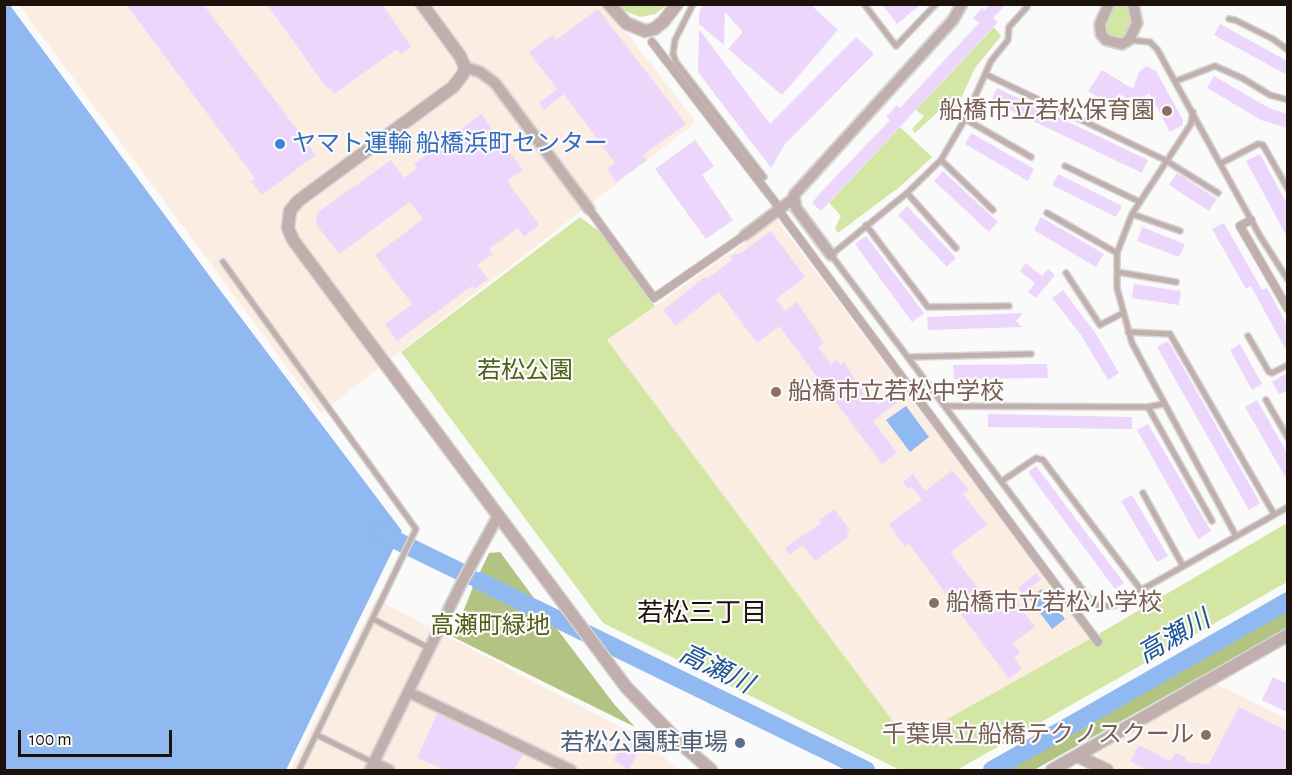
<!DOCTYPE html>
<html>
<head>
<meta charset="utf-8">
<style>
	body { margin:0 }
	#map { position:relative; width:1292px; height:775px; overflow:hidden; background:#fafafa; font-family:"Alegreya Sans",sans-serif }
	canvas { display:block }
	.frame { position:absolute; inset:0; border:6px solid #1c120b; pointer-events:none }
	.scale { position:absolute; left:18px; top:730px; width:154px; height:27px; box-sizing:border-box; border:3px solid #1c120b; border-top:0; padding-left:8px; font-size:18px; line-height:21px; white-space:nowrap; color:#1c120b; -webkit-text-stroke:4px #fafafa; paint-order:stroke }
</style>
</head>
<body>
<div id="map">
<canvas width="1292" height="775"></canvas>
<div class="frame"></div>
<div class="scale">100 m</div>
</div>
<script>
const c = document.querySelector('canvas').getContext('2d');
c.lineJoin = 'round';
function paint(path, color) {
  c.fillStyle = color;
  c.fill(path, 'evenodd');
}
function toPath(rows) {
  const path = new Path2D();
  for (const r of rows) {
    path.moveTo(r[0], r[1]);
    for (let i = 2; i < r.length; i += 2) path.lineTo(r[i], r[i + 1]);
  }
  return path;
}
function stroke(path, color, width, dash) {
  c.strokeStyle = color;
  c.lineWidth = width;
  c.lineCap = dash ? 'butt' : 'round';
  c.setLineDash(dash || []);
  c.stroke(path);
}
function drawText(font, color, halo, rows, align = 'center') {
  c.font = font + ' "Alegreya Sans","Noto Sans JP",sans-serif';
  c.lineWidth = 4.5;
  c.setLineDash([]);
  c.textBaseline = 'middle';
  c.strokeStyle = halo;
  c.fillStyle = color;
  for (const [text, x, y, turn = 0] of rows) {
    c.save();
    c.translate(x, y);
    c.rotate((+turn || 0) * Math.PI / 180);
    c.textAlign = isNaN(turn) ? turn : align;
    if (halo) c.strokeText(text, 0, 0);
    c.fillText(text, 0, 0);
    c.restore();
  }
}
paint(toPath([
	[19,5,605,5,696,122,321,413],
	[777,220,1091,639,908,741,607,340],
	[376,599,640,737,679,770,291,770],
	[1214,683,1287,719,1287,770,1119,770,1098,760,1098,752]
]), '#fcede3');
paint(toPath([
	[618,5,667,5,655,14,640,17,625,11],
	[1116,5,1127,5,1133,22,1121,39,1111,39,1106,32,1107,22],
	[994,27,1001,36,975,68,956,109,940,110,915,133,912,129,924,116,916,110],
	[900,127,932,157,902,185,838,233,835,228,841,216,829,203],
	[580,217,599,231,655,306,607,340,908,741,1090,639,1287,523,1287,582,957,770,900,770,603,623,401,352]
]), '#d4e6a4');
paint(toPath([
	[500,552,534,598,480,572,489,553],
	[473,587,557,629,614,704,635,727,453,637],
	[1287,610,1287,628,1034,770,1005,770]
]), '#b3c482');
paint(toPath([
	[9,4,217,286,402,531,286,770,5,770,4,5],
	[906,406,929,437,910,452,886,420],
	[1042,589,1065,619,1052,629,1029,598]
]), '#8fb9f0');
stroke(toPath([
	[377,531,469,576],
	[479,581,866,770],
	[992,770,1288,601]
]), '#8fb9f0', 18);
paint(toPath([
	[126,4,203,4,316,155,262,195,251,181,255,178],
	[267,4,382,4,411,47,401,54,397,49,334,94,330,88,328,90],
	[703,4,810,4,838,30,782,95,728,49,743,32,725,12,724,45,699,24,699,12],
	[882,4,921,4,897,24],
	[990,4,1006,4,993,18,998,22,821,211,812,203,820,193,890,120,886,117,897,105,900,108,979,23,973,18,982,8,985,10],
	[598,9,686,124,643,155,647,160,616,182,607,169,615,163,564,94,544,110,539,103,557,89,529,52,553,35,556,40],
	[1220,24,1287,61,1287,75,1214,35],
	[699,29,770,124,856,37,874,54,785,144,771,168,698,72],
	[1146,66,1156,71,1183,120,1183,125,1170,132,1149,93,1138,104,1119,94,1113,103,1109,100,1107,103,1088,91,1102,70,1133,89,1139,72],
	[1214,76,1269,108,1287,114,1287,128,1261,120,1207,88],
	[997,88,1148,160,1142,173,991,101],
	[481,114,523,170,507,181,539,225,524,237,518,228,489,249,493,254,477,265,488,279,475,289,472,286,397,341,385,324,412,304,375,255,423,219,410,202,339,254,316,224,317,213,391,160,404,178,417,168,414,164],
	[971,133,1034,169,1028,181,965,144],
	[695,140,714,166,702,175,733,220,706,239,655,169],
	[1260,154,1287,204,1287,237,1246,161],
	[943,171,998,222,989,232,934,181],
	[1177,173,1217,199,1209,211,1169,185],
	[1058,174,1122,206,1116,217,1052,185],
	[907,206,956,258,947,267,898,215],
	[1041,217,1104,254,1096,267,1034,230],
	[1224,223,1262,290,1267,288,1287,325,1287,352,1251,286,1246,289,1212,229],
	[1142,227,1185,244,1179,257,1137,241],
	[771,231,805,277,776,299,785,311,797,302,824,343,818,347,831,364,837,360,841,365,844,362,867,399,872,396,878,405,898,389,904,397,873,421,897,453,882,464,779,326,757,343,719,292,675,326,663,310,705,277,707,279,732,260,730,257,736,253,738,255],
	[866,236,924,313,912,322,855,244],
	[1026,263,1042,276,1048,269,1055,275,1036,298,1028,292,1035,283,1020,271],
	[1134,284,1181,291,1179,305,1132,298],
	[1063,290,1096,334,1119,373,1108,380,1081,335,1052,298],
	[1023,313,1016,321,1022,327,928,330,927,317],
	[1168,341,1260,503,1249,510,1157,347],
	[1240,344,1262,384,1252,390,1230,350],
	[1047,364,1048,378,954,379,953,365],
	[1287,373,1287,391,1279,394,1272,382],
	[1257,400,1287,453,1287,480,1245,407],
	[988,414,1132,417,1132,429,988,427],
	[1148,424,1211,531,1198,539,1137,430],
	[1036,466,1124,583,1115,589,1028,472],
	[952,470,969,490,963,494,987,525,950,552,997,613,1015,600,1035,627,1013,643,1020,653,1014,658,1022,669,1009,679,909,544,905,547,889,524,922,500,912,487,908,489,903,482,913,474,925,491],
	[1132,495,1168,556,1157,562,1121,501],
	[834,509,850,530,846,533,849,536,815,561,803,545,789,555,785,548,821,523,819,520],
	[1036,573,1041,579,1022,594,1018,588],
	[1273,677,1287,684,1287,712,1262,700],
	[1239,707,1287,731,1287,771,1148,771,1130,761,1139,745,1170,761,1176,753,1187,758,1185,762,1209,764],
	[437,714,523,755,513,771,448,771,417,758],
	[626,735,642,743,629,770,614,761]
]), '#edd6fb');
const service = toPath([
	[693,4,675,40,673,54,676,62,764,177],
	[864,4,896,46,936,4],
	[1027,7,1009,27,1008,40,991,61,965,119,941,160,907,193,831,255,1088,597,1099,606,1113,606,1288,507],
	[1229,19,1235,20,1273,39,1288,50],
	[1130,40,1150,42,1157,49,1260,236,1288,280],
	[985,74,1165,160,1218,193],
	[1176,81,1215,66,1242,78,1270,95,1288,100],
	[1193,112,1191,124,1132,214,1117,253,1117,288,1132,343,1236,536],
	[965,119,1031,157],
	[941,160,993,210],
	[1220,164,1258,144,1263,145,1288,189],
	[1065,166,1138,201],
	[907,193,956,248],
	[1047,213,1117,253],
	[1132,214,1180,231],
	[866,225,928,307,1009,306],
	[223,262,416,529,299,770],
	[1117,272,1176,282],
	[1066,273,1100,325,1123,313],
	[1128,332,1170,334,1274,514],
	[1248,336,1269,372,1272,373,1288,365],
	[910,357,1031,354],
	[1266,400,1288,438],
	[946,406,1148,407,1163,404],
	[1148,407,1212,521],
	[1002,481,1036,458,1043,460,1141,590],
	[1143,493,1183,566],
	[373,619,429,648],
	[317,735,374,763]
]);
const pedestrian = toPath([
	[652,42,781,210],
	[589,209,654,298,745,235],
	[779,211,1098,642],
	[1251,220,1240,226,1288,309]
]);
const minor = toPath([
	[1109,4,1100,24,1101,34,1106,40,1122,44,1129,40,1137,23,1133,4],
	[465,67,480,72,495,83,589,209],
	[745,235,793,199],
	[831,255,796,208,794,195,953,20,962,4],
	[408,692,571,770],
	[374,763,389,770],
	[370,770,462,582,498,516]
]);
const tertiary = toPath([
	[422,4,460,56,465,67,463,74,453,87,298,201,290,211,288,228,293,240,626,687,680,743,711,770],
	[609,4,626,23,645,31,654,29,663,22,677,4],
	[1077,756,1107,770],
	[1052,770,1288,635]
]);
stroke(service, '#d6d5d4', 8);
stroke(pedestrian, '#d6d5d4', 10);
stroke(minor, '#d6d5d4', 14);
stroke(tertiary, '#d6d5d4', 15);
stroke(service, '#c0afad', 5);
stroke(pedestrian, '#c0afad', 8);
stroke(minor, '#c0afad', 10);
stroke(tertiary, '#c0afad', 12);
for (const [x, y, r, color] of [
	[1167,111,6,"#8d6e63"],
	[280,144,6,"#3f7fe0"],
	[776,392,6,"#8d6e63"],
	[934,603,6,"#8d6e63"],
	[1206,735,6,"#8d6e63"],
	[740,743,6,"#5c6f8a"]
]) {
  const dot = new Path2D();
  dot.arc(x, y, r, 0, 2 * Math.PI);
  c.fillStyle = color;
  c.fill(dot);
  stroke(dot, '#fafafa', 2);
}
drawText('24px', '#785e54', '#fafafa', [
	["船橋市立若松保育園",1155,111],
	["船橋市立若松中学校",788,392,"left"],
	["船橋市立若松小学校",946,603,"left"],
	["千葉県立船橋テクノスクール",1194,735]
], 'right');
drawText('24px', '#366cbe', '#fafafa', [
	["ヤマト運輸 船橋浜町センター",292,144]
], 'left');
drawText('24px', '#505e16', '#fafafa', [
	["若松公園",525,371],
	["高瀬町緑地",490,626]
]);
drawText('24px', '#4e5e75', '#fafafa', [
	["若松公園駐車場",728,743]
], 'right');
drawText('26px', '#1c120b', '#fafafa', [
	["若松三丁目",702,613]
]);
drawText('italic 26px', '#1d5395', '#fafafa', [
	["高瀬川",1174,637,-30],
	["高瀬川",716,669,26]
]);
</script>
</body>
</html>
